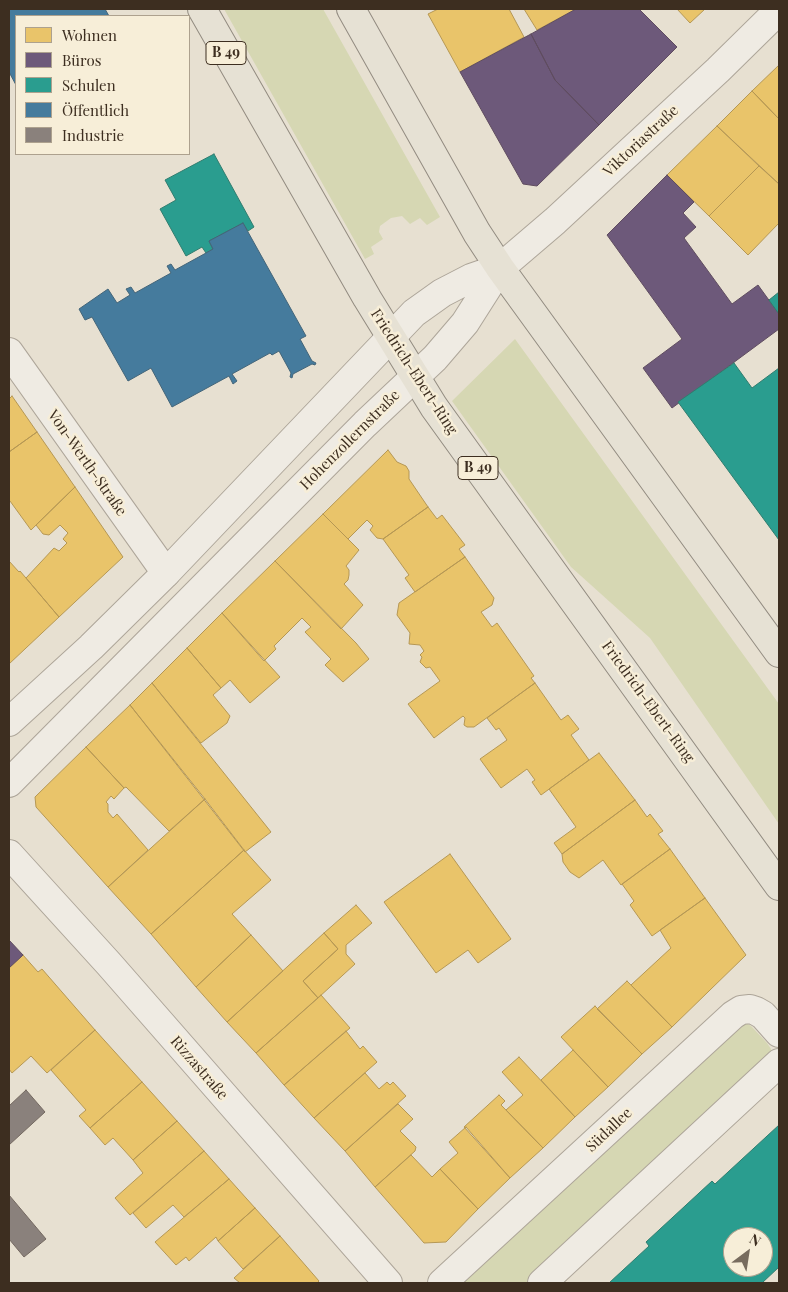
<!DOCTYPE html>
<html>
<head>
<meta charset="utf-8">
<style>
	body { margin:0 }
	#map { position:relative; width:788px; height:1292px; overflow:hidden; background:#e7e0d1; font-family:"Playfair Display",serif }
	canvas { display:block }
	.frame { position:absolute; inset:0; border:10px solid #3d2e20; pointer-events:none }
	.legend { position:absolute; left:15px; top:15px; width:175px; height:140px; box-sizing:border-box; background:#f7eed8; border:1px solid #ada18e; margin:0; padding:6px 9px; list-style:none; font-size:15px; color:#3d2e20 }
	.legend li { display:flex; align-items:center; gap:10px; height:25px }
	.legend b { width:25px; border:1px solid #ada18e }
	.north { position:absolute; left:723px; top:1227px; width:50px; height:50px; box-sizing:border-box; background:#f7eed8; border:1px solid #ada18e; border-radius:50%; rotate:31deg; font-size:14px; font-weight:700; line-height:20px; text-align:center; color:#3d2e20 }
	.north::after { content:''; display:block; margin:auto; width:18px; height:22px; background:#786c5e; clip-path:polygon(50% 0,100% 100%,50% 72%,0 100%) }
</style>
</head>
<body>
<div id="map">
<canvas width="788" height="1292"></canvas>
<div class="frame"></div>
<ul class="legend">
<li><b style="height:14px;background:#e9c46a"></b>Wohnen</li>
<li><b style="height:14px;background:#6d597a"></b>Büros</li>
<li><b style="height:14px;background:#2a9d8f"></b>Schulen</li>
<li><b style="height:14px;background:#457b9d"></b>Öffentlich</li>
<li><b style="height:14px;background:#8a817c"></b>Industrie</li>
</ul>
<div class="north">N</div>
</div>
<script>
const c = document.querySelector('canvas').getContext('2d');
c.lineJoin = 'round';
function paint(path, color) {
  c.fillStyle = color;
  c.fill(path, 'evenodd');
}
function toPath(rows) {
  const path = new Path2D();
  for (const r of rows) {
    path.moveTo(r[0], r[1]);
    for (let i = 2; i < r.length; i += 2) path.lineTo(r[i], r[i + 1]);
  }
  return path;
}
function stroke(path, color, width, dash) {
  c.strokeStyle = color;
  c.lineWidth = width;
  c.lineCap = dash ? 'butt' : 'round';
  c.setLineDash(dash || []);
  c.stroke(path);
}
function drawText(font, color, halo, rows, align = 'center') {
  c.font = font + ' "Playfair Display",serif';
  c.lineWidth = 5;
  c.setLineDash([]);
  c.textBaseline = 'middle';
  c.strokeStyle = halo;
  c.fillStyle = color;
  for (const [text, x, y, turn = 0] of rows) {
    c.save();
    c.translate(x, y);
    c.rotate((+turn || 0) * Math.PI / 180);
    c.textAlign = isNaN(turn) ? turn : align;
    if (halo) c.strokeText(text, 0, 0);
    c.fillText(text, 0, 0);
    c.restore();
  }
}
paint(toPath([
	[224,9,323,9,440,217,427,225,420,218,410,224,402,216,391,218,380,226,379,232,383,239,371,247,374,254,365,259],
	[515,339,779,704,779,824,650,638,571,567,452,401],
	[745,1022,751,1026,767,1043,771,1049,771,1055,529,1283,457,1283]
]), '#d6d7b3');
const homes = toPath([
	[438,9,509,9,524,37,460,72,428,14,438,9],
	[524,9,576,9,537,30,524,9],
	[677,9,705,9,690,23,677,9],
	[779,65,779,119,752,91,779,65],
	[752,91,779,119,779,184,717,126,752,91],
	[717,126,759,166,709,216,667,175,717,126],
	[759,166,779,184,779,223,748,255,709,216,759,166],
	[12,396,37,432,9,452,9,399,12,396],
	[37,432,75,487,31,530,10,501,9,502,9,452,37,432],
	[388,450,397,462,406,466,409,471,409,479,428,507,383,539,377,538,370,530,373,526,367,520,348,539,323,514,388,450],
	[75,487,123,557,59,617,26,578,54,548,59,551,67,543,63,539,68,533,60,525,49,535,43,534,36,525,75,487],
	[428,507,437,519,442,515,465,545,459,549,465,557,415,592,405,578,409,575,383,539,428,507],
	[323,514,359,550,346,566,349,570,349,575,348,580,344,584,363,605,341,629,275,561,323,514],
	[465,557,494,598,492,605,481,612,492,627,497,623,534,676,531,678,535,683,474,727,467,727,464,725,465,718,463,716,434,738,408,704,440,681,430,667,426,668,420,662,422,657,420,655,424,651,420,645,409,644,410,633,397,615,399,603,465,557],
	[9,561,19,572,20,571,59,617,9,664,9,561],
	[275,561,356,643,369,659,343,682,325,665,331,659,305,632,311,627,302,618,274,646,276,649,264,661,222,613,275,561],
	[222,613,280,677,250,703,230,680,221,688,187,648,222,613],
	[187,648,221,688,213,695,230,716,227,723,201,743,152,683,187,648],
	[152,683,271,832,245,852,130,705,152,683],
	[535,683,561,720,568,715,579,729,571,735,589,760,541,795,532,782,535,780,527,769,501,788,480,759,507,740,499,728,496,730,487,718,535,683],
	[130,705,205,799,169,831,126,787,124,788,86,747,130,705],
	[86,747,124,788,114,799,111,796,106,802,108,804,108,812,113,818,117,814,148,850,108,887,36,807,35,797,86,747],
	[599,753,635,800,562,854,554,843,576,827,549,789,599,753],
	[205,799,244,850,151,934,108,887,205,799],
	[635,800,647,817,650,814,663,831,658,834,670,849,621,885,603,860,579,878,570,872,563,862,562,854,635,800],
	[670,849,705,898,652,936,630,905,634,901,622,884,670,849],
	[244,850,271,880,232,914,251,935,196,987,151,934,244,850],
	[450,854,511,939,478,963,468,950,436,973,384,902,450,854],
	[705,898,746,955,672,1027,631,985,671,948,660,930,705,898],
	[356,905,372,923,346,945,346,954,355,964,318,998,303,981,338,949,324,933,356,905],
	[324,933,338,949,303,981,318,998,256,1053,227,1022,324,933],
	[251,935,283,971,227,1022,196,987,251,935],
	[23,955,38,972,42,969,95,1030,47,1073,31,1056,12,1073,9,1069,9,968,23,955],
	[627,981,672,1027,642,1054,597,1009,627,981],
	[321,995,350,1028,284,1085,256,1053,321,995],
	[595,1006,642,1054,608,1087,561,1037,595,1006],
	[95,1030,142,1082,90,1128,79,1116,86,1110,51,1070,95,1030],
	[346,1031,360,1049,363,1046,377,1062,314,1118,284,1085,346,1031],
	[573,1050,608,1087,575,1117,541,1080,573,1050],
	[519,1057,575,1117,543,1148,506,1110,523,1095,502,1072,519,1057],
	[365,1073,379,1089,387,1082,390,1085,393,1082,406,1096,345,1151,314,1118,365,1073],
	[142,1082,177,1121,133,1160,113,1138,105,1145,90,1128,142,1082],
	[499,1095,505,1101,501,1105,543,1148,510,1178,464,1127,499,1095],
	[398,1104,413,1119,400,1131,416,1147,415,1151,375,1187,345,1151,398,1104],
	[177,1121,204,1151,130,1215,115,1198,143,1173,133,1160,177,1121],
	[466,1127,510,1178,478,1209,440,1169,458,1153,449,1142,466,1127],
	[204,1151,229,1179,184,1217,173,1205,146,1228,133,1213,204,1151],
	[411,1155,432,1177,440,1169,478,1209,446,1242,424,1243,375,1187,411,1155],
	[229,1179,255,1208,218,1241,216,1237,189,1261,186,1257,176,1265,155,1242,229,1179],
	[255,1208,280,1236,243,1269,218,1241,255,1208],
	[280,1236,319,1281,317,1283,240,1283,234,1278,280,1236]
]);
paint(homes, '#e9c46a');
stroke(homes, '#b59754', 1);
const offices = toPath([
	[576,9,639,9,677,47,599,125,555,80,531,34,576,9],
	[531,34,555,80,599,125,537,186,523,184,460,72,531,34],
	[667,175,694,202,683,213,696,227,684,238,732,304,758,285,779,314,779,329,672,408,643,368,682,339,607,235,667,175],
	[9,940,23,955,9,968,9,940]
]);
paint(offices, '#6d597a');
stroke(offices, '#5f4c5f', 1);
const schools = toPath([
	[214,154,254,227,248,231,243,223,209,241,213,249,206,253,202,247,186,256,160,209,176,200,165,180,214,154],
	[779,292,779,314,769,300,779,292],
	[734,363,752,388,779,368,779,540,678,402,734,363],
	[779,1125,779,1267,762,1283,609,1283,649,1246,646,1242,712,1181,715,1184,779,1125],
	[733,1237,763,1237,763,1267,733,1267,733,1237]
]);
paint(schools, '#2a9d8f');
stroke(schools, '#307c6e', 1);
const public = toPath([
	[9,9,105,9,109,16,16,16,16,85,9,72,9,9],
	[243,223,306,336,300,339,312,361,316,363,315,365,312,364,293,374,292,378,290,377,291,373,279,351,272,355,270,353,232,374,237,381,233,384,229,376,172,407,151,368,128,381,92,317,85,320,79,309,108,289,117,303,130,295,126,289,131,287,135,293,171,273,167,266,171,264,175,270,206,253,213,249,209,241,243,223]
]);
paint(public, '#457b9d');
stroke(public, '#436478', 1);
const industry = toPath([
	[26,1090,45,1112,9,1145,9,1106,26,1090],
	[9,1195,46,1239,24,1257,9,1239,9,1195]
]);
paint(industry, '#8a817c');
stroke(industry, '#736860', 1);
const minor = toPath([
	[9,352,166,573],
	[9,854,109,964,388,1283],
	[442,1283,733,1015,741,1010,750,1009,756,1011,763,1015,779,1033],
	[542,1283,779,1063]
]);
const tertiary = toPath([
	[9,722,91,647,166,573,414,313,442,293,471,278,500,268],
	[9,783,365,424,435,358,465,323,500,268,555,221,718,70,779,10]
]);
const primary = toPath([
	[202,9,367,298,434,407,779,886],
	[351,9,477,233,500,268,779,653]
]);
stroke(minor, '#ada599', 30);
stroke(tertiary, '#ada599', 30);
stroke(primary, '#928b80', 30);
stroke(minor, '#efebe3', 28);
stroke(tertiary, '#efebe3', 28);
stroke(primary, '#e6e1d4', 28);
for (const [x, y, w] of [
	[226,53,40],
	[478,468,40]
]) {
  const box = new Path2D();
  box.roundRect(x - w / 2, y - 11.5, w, 23, 4);
  c.fillStyle = '#f7eed8';
  c.fill(box);
  stroke(box, '#3d2e20', 1);
}
drawText('bold 14px', '#3d2e20', null, [
	["B 49",226,53],
	["B 49",478,468]
]);
drawText('15px', '#3d2e20', '#f7eed8', [
	["Viktoriastraße",641,141,-43],
	["Friedrich-Ebert-Ring",414,372,57],
	["Hohenzollernstraße",350,440,-45],
	["Von-Werth-Straße",87,463,55],
	["Friedrich-Ebert-Ring",648,702,54],
	["Rizzastraße",199,1068,49],
	["Südallee",609,1130,-43]
]);
</script>
</body>
</html>
